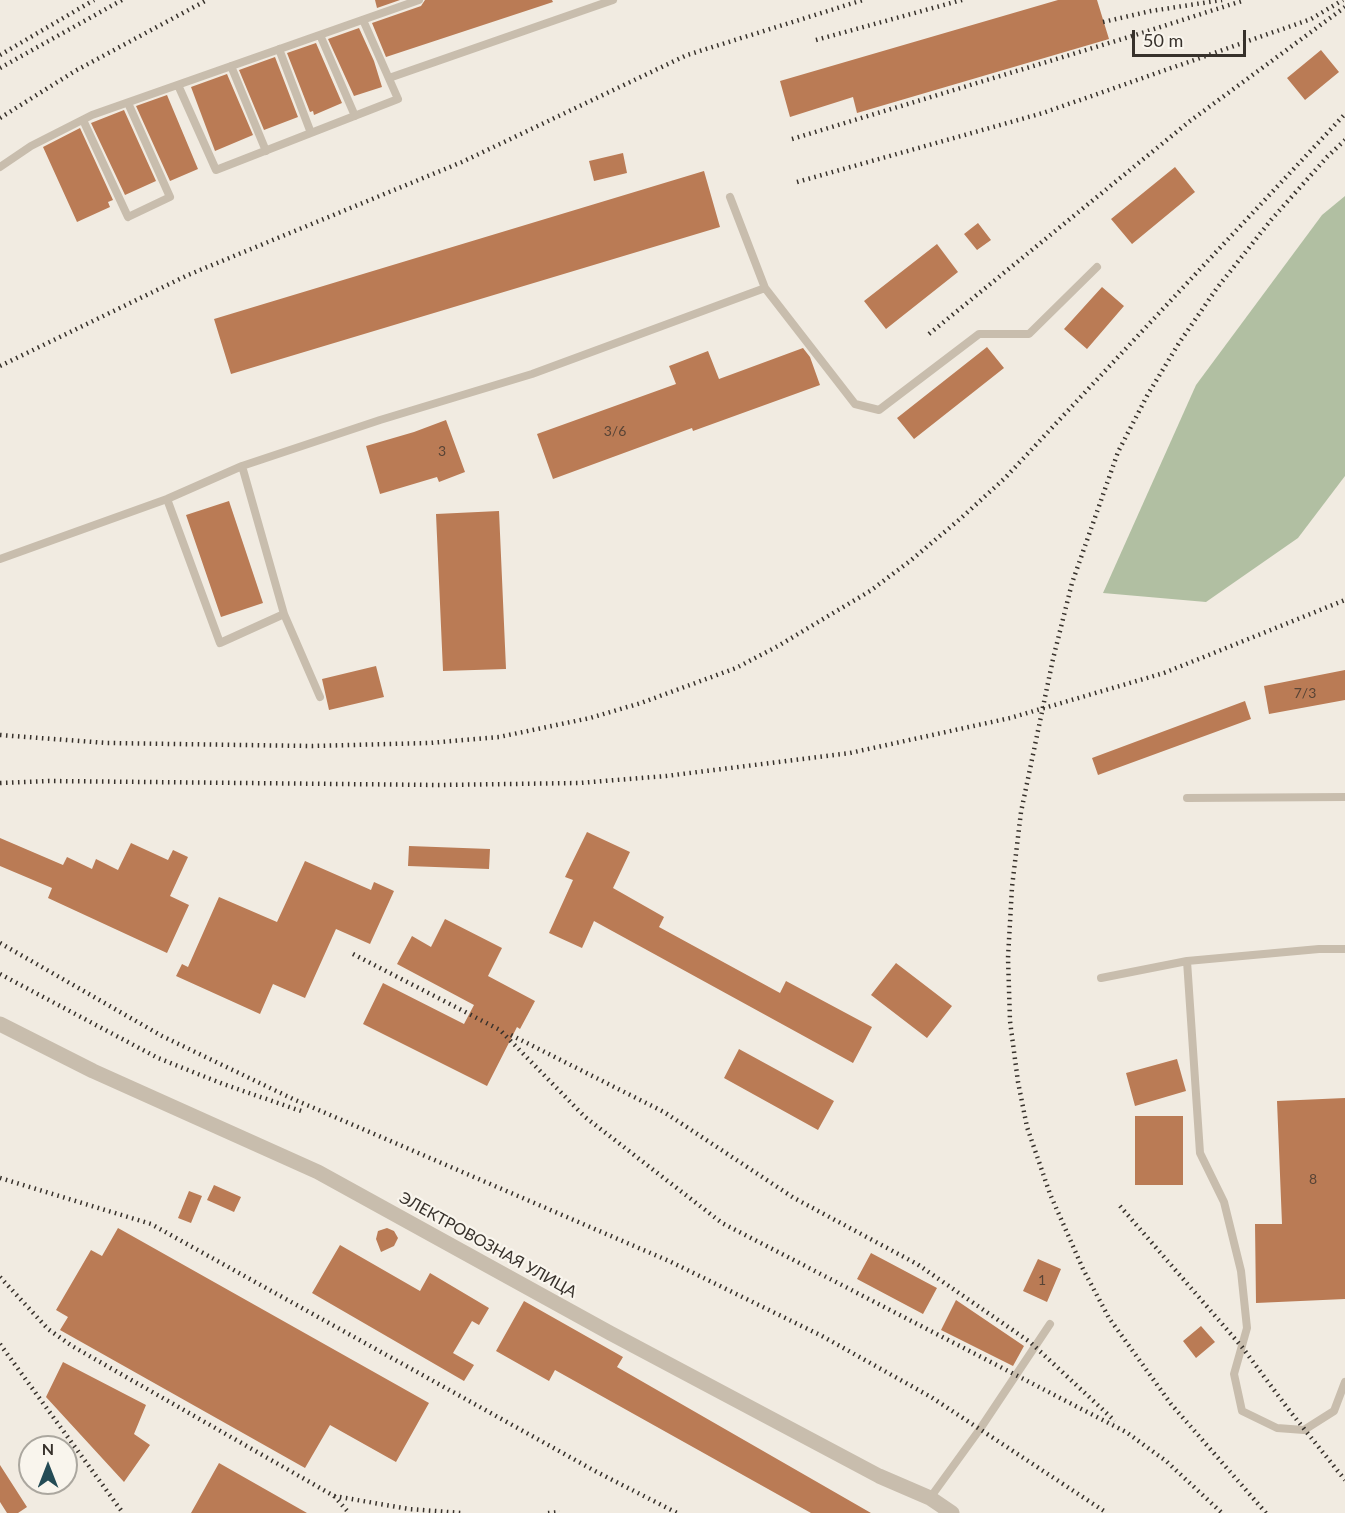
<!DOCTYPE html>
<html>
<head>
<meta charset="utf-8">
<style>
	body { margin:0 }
	#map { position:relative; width:1345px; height:1513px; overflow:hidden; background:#f1ebe1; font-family:Lato,sans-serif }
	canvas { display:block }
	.north { position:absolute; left:18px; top:1435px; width:60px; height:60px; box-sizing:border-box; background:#f9f5ed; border:2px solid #aba79f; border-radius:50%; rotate:0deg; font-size:16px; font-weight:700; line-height:24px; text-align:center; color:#37312b }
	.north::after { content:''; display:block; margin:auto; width:21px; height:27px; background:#244b55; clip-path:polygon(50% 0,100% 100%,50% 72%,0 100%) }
	.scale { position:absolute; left:1132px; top:30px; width:114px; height:27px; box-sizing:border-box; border:3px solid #37312b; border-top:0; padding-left:8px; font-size:18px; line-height:21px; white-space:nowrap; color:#37312b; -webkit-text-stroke:4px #f9f5ed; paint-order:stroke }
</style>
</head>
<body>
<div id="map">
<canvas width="1345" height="1513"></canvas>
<div class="north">N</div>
<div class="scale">50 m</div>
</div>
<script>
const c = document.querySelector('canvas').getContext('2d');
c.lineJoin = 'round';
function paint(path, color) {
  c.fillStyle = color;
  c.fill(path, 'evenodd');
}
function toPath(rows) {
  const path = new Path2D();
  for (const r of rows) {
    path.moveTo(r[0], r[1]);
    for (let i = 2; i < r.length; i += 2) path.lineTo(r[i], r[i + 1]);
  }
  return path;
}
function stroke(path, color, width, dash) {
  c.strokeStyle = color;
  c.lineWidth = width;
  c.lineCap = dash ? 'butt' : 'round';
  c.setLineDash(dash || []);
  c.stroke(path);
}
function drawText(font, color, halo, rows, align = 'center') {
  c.font = font + ' Lato,sans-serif';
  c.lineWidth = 4.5;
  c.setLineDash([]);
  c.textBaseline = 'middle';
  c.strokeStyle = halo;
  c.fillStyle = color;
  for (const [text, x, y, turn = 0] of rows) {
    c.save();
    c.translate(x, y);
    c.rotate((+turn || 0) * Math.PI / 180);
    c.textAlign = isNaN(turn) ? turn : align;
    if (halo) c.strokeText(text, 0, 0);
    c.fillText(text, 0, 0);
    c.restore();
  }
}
paint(toPath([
	[1345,196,1345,476,1298,538,1206,602,1103,593,1196,385,1322,215]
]), '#b1bfa2');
paint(toPath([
	[375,0,400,0,377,8],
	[425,0,552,0,553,2,386,57,372,23,421,6],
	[1058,0,1097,0,1109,39,857,113,853,97,790,117,780,81],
	[359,28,374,61,382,87,354,96,328,39],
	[316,43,342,103,314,115,313,111,310,112,287,53],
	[1321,50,1339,72,1305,100,1287,78],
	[275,57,298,117,264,130,239,70],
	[227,74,253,135,215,151,191,87],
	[167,95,198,169,170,181,136,106],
	[124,110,156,181,125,195,91,123],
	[80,128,113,200,108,202,110,207,77,222,43,147],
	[623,153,627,173,594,181,589,161],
	[1175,167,1195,192,1132,244,1111,219],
	[704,171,720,227,231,374,214,319],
	[978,223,991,240,977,250,964,234],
	[937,244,958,272,886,329,864,301],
	[1102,287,1124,306,1087,349,1064,329],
	[987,347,1004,368,914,439,897,418],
	[803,348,810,357,820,385,693,431,692,428,553,479,537,434,676,384,669,366,708,351,719,379],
	[446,420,465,472,439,482,437,477,380,494,366,446,414,432],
	[229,501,263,603,221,617,186,515],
	[499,511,506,669,443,671,436,514],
	[376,666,384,697,329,710,322,679],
	[1345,670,1345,700,1269,714,1264,686],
	[1245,701,1251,719,1098,775,1092,758],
	[587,832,630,852,613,888,664,917,659,927,780,993,786,981,872,1027,853,1063,594,921,582,948,549,933,573,880,565,877],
	[0,838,63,865,67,857,92,869,96,859,118,870,131,843,168,860,173,850,188,857,170,896,189,905,167,953,48,898,52,888,0,866],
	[409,846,490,849,489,869,408,866],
	[305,861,371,890,374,882,394,891,370,944,336,929,305,998,273,984,260,1014,176,976,182,964,188,967,219,897,277,922],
	[445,919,502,948,488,976,535,1001,520,1029,517,1027,487,1086,363,1024,383,983,464,1024,474,1005,397,964,412,936,431,947],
	[896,963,952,1006,927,1038,871,995],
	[739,1049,834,1101,818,1130,724,1078],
	[1177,1059,1186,1091,1135,1106,1126,1073],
	[1345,1098,1345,1299,1256,1303,1255,1224,1282,1224,1277,1101],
	[1135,1116,1183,1116,1183,1185,1135,1185],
	[214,1185,241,1197,234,1212,207,1200],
	[189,1191,202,1196,191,1223,178,1218],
	[118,1228,429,1403,396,1462,330,1425,305,1468,60,1330,68,1317,56,1310,91,1250,102,1256],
	[387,1228,394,1231,398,1238,394,1246,381,1252,376,1239,378,1231],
	[340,1245,420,1291,430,1273,489,1308,479,1325,472,1321,453,1353,474,1365,464,1381,312,1293],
	[871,1253,937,1288,923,1314,857,1279],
	[1038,1259,1061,1269,1047,1302,1023,1291],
	[956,1300,1024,1346,1013,1366,941,1330],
	[524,1301,623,1357,617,1367,871,1513,811,1513,555,1370,549,1381,496,1351],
	[1201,1326,1215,1342,1196,1358,1183,1341],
	[63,1362,146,1405,134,1434,150,1445,124,1482,46,1397],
	[219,1463,307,1513,191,1513],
	[0,1465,27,1507,18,1513,7,1513,0,1502]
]), '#ba7b55');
stroke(toPath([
	[320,35,355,116],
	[279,49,311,133],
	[231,66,266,151],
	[389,78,613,0],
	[178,85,216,170,398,99,363,20],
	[83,120,128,217,170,197,128,103],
	[0,167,31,146,92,115,419,0],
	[730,197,765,288,855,404,879,410,979,334,1029,334,1097,267],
	[242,466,284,614,320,697],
	[167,499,220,643,284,614],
	[0,559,167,499,242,466,380,420,532,374,765,288],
	[1187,798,1345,797],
	[1345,949,1319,949,1187,961,1200,1153,1224,1202,1241,1271,1247,1328,1234,1374,1242,1411,1277,1428,1304,1430,1334,1411,1345,1382],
	[1101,978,1187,961],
	[930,1498,980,1429,1050,1324]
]), '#c8bdad', 8);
stroke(toPath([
	[0,1024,93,1071,318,1172,610,1333,879,1476,930,1498,952,1513]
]), '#c8bdad', 15);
stroke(toPath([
	[1103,22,1151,11,1222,0],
	[816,40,962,0],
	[0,55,94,0],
	[0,68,122,0],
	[0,118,75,71,207,0],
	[792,139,1129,37,1245,0],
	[797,182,1043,113,1311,19,1343,0],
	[929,334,1190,121,1345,7],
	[0,366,188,275,462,162,687,55,863,0],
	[0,735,107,743,312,746,429,743,499,737,590,718,641,703,736,668,778,646,870,591,910,561,960,519,1005,478,1345,114],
	[0,783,49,781,439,785,579,783,666,776,850,753,1010,718,1164,673,1345,600],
	[0,943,162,1036,293,1099,669,1261,822,1336,931,1397,1107,1513],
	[353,954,500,1030,585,1117,722,1223,1126,1432,1166,1461,1222,1513],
	[0,974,158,1058,223,1084,304,1112],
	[511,1035,664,1112,794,1198,917,1264,1030,1342,1115,1421],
	[0,1178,151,1224,595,1471,677,1513],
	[1120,1206,1242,1347,1289,1410,1345,1480],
	[0,1277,48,1329,72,1346,334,1496,349,1513],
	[0,1344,123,1513],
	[334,1496,409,1509,461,1513],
	[548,1513,560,1512],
	[1266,1513,1171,1404,1109,1318,1083,1269,1050,1194,1027,1127,1018,1082,1010,1021,1008,958,1012,887,1021,812,1053,659,1072,583,1118,452,1148,394,1179,343,1217,288,1271,220,1327,157,1345,140]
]), '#37312b', 4.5, [1.5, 4.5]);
drawText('14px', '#584436', null, [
	["3/6",615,431],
	["3",442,451],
	["7/3",1305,693],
	["8",1313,1179],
	["1",1042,1280]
]);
drawText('16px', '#37312b', '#f9f5ed', [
	["ЭЛЕКТРОВОЗНАЯ УЛИЦА",488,1245,29]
]);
</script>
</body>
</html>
